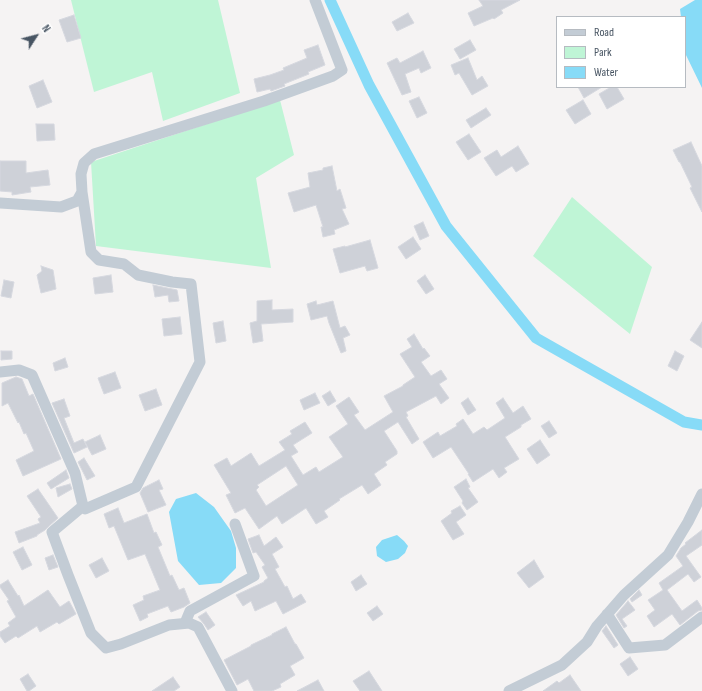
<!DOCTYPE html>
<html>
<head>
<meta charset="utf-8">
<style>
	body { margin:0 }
	#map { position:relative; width:702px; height:691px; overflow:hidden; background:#f5f3f3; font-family:"Sofia Sans Condensed",sans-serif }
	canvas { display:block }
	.legend { position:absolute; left:556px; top:16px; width:130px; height:72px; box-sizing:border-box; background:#fff; border:1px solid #b6bbc1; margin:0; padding:5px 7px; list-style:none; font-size:12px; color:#485563 }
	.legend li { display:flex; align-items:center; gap:8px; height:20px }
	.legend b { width:20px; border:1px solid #b6bbc1 }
	.north { position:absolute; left:16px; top:16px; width:40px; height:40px; -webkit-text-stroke:3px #fff; paint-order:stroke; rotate:54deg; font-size:11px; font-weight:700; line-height:16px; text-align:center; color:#485563 }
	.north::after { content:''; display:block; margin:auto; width:14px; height:18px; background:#485563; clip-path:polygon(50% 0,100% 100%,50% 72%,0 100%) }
</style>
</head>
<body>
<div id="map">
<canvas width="702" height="691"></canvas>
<ul class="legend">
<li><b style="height:5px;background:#c3ccd5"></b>Road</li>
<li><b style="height:11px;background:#bff5d6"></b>Park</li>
<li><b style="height:11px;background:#87dbf7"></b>Water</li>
</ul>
<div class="north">N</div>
</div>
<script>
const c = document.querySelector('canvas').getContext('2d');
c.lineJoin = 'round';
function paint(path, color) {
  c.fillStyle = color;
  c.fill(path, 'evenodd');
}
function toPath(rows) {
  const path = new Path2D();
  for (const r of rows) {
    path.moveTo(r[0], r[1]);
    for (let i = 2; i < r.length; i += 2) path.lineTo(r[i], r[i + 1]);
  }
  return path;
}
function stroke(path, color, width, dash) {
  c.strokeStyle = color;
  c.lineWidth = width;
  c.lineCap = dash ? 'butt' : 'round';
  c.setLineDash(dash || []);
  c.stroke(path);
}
paint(toPath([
	[71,0,218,0,240,93,163,121,152,72,94,92],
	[280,100,294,155,256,178,271,268,96,246,91,162],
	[572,197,652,267,630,334,533,256]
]), '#bff5d6');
paint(toPath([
	[695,0,702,0,702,88,685,53,685,17,681,17,680,9],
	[196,493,214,507,231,531,236,548,236,568,221,583,199,585,178,561,169,512,176,499],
	[397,535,404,541,408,546,405,553,398,559,386,562,377,556,376,547,382,540]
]), '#87dbf7');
stroke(toPath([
	[330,0,369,85,446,226,536,338,684,422,702,425]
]), '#87dbf7', 11);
const building = toPath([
	[479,0,520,0,501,10,503,13,494,19,493,18,474,26,468,13,483,6,479,0],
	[408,13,414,23,397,31,392,22,408,13],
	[74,15,81,38,67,42,59,20,74,15],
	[470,40,476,50,460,59,454,49,470,40],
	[318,45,325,65,308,72,309,74,284,84,285,86,271,91,270,89,257,92,254,79,270,75,284,70,283,68,307,58,304,50,318,45],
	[423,51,431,68,421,73,419,68,405,74,411,92,402,95,387,63,397,58,400,63,423,51],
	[468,58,477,80,482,76,488,86,472,95,459,73,455,75,451,65,468,58],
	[43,80,52,102,37,108,29,86,43,80],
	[578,87,602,87,584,98,578,87],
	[611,87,617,87,624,99,607,109,599,94,611,87],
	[419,97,427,113,417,118,409,101,419,97],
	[583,100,591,114,575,124,566,110,583,100],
	[486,108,491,115,471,128,466,120,486,108],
	[36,124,54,124,55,140,37,141,36,124],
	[469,134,481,152,468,160,456,142,469,134],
	[691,142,702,166,702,212,690,188,692,187,680,162,679,162,673,150,691,142],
	[518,146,529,164,516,172,512,166,496,176,484,158,497,150,501,157,518,146],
	[0,161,26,161,26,173,48,170,50,185,30,187,31,192,12,195,12,192,0,191,0,161],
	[332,166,337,191,340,189,346,208,342,209,349,224,334,230,335,234,323,237,321,227,323,227,316,205,294,212,288,193,310,187,308,173,323,170,323,168,332,166],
	[423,222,429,236,420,240,414,226,423,222],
	[413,237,421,249,406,259,398,247,413,237],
	[370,240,378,268,367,271,365,266,340,273,333,249,345,246,345,247,370,240],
	[41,266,53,270,56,289,41,293,37,275,42,271,41,266],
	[111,275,113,292,95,294,93,278,111,275],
	[425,275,434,289,426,294,417,281,425,275],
	[4,280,14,282,11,298,1,296,4,280],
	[153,285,177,290,179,301,169,302,168,295,155,297,153,285],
	[272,300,272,310,293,309,293,322,261,324,263,341,253,343,250,323,257,321,257,301,272,300],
	[316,301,317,305,333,301,340,328,345,326,350,335,343,338,346,351,341,353,329,323,327,316,311,320,307,304,316,301],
	[180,317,182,334,164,336,162,319,180,317],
	[223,321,226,341,216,343,213,323,223,321],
	[702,322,702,348,690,340,702,322],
	[414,334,423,349,424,348,430,356,421,362,431,376,441,370,447,379,439,384,449,398,441,404,436,396,406,412,408,416,406,417,419,439,412,444,398,422,384,431,397,451,397,454,385,462,387,465,374,474,381,485,368,494,362,485,339,499,340,500,324,511,328,517,316,524,306,508,282,524,277,516,259,529,245,508,235,513,226,495,231,493,214,465,227,458,231,466,251,453,259,466,285,450,279,442,292,434,290,431,305,422,312,433,293,445,298,452,291,456,303,475,316,467,319,472,343,457,329,437,348,424,336,406,349,397,359,412,354,415,365,430,393,412,384,396,403,386,403,385,415,377,400,354,412,347,407,339,414,334],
	[286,466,298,485,266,506,256,490,259,487,257,485,286,466],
	[1,351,12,351,12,359,1,360,1,351],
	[675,351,684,356,677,371,668,366,675,351],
	[65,358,68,367,55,371,53,363,65,358],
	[115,372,121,388,104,394,98,378,115,372],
	[16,377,22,379,29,396,33,394,61,459,23,476,16,460,34,451,26,433,24,434,19,422,18,423,8,403,2,406,2,383,16,377],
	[156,389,162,405,145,411,139,395,156,389],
	[330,391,336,401,328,406,322,396,330,391],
	[315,393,320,403,304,410,300,400,315,393],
	[468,398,476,410,468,415,461,403,468,398],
	[503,398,513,413,523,406,531,419,521,425,521,427,505,437,519,459,504,468,507,472,499,478,493,469,473,482,468,474,469,474,451,447,433,458,423,442,438,432,440,436,457,426,456,424,463,419,473,434,484,427,487,430,505,418,496,403,503,398],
	[64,399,70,416,64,418,74,443,83,439,87,447,74,453,52,403,64,399],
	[549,421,557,433,549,438,541,426,549,421],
	[100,435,106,449,92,455,85,442,100,435],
	[540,440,550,455,537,464,527,449,540,440],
	[84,458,95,476,87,480,78,462,84,458],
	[66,470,69,478,51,489,47,483,66,470],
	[466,479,470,487,468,488,478,502,467,510,462,503,463,501,454,487,466,479],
	[159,480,163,489,159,490,166,505,148,512,140,493,143,488,159,480],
	[70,484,72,489,58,497,56,488,70,484],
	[38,489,58,518,48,527,45,530,37,535,37,536,19,543,15,532,40,523,38,519,41,517,27,496,38,489],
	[460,506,466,515,456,522,464,534,453,540,441,521,452,513,451,511,460,506],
	[118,508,124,523,147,514,154,533,156,532,162,545,158,547,170,576,172,575,179,590,184,588,190,603,184,607,171,612,168,606,147,614,148,617,140,621,133,605,144,600,143,596,160,590,145,554,128,560,114,526,109,528,104,514,118,508],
	[702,530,702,545,686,556,701,577,694,582,688,574,667,590,682,611,697,600,702,608,702,610,698,611,680,625,672,614,654,627,647,616,655,610,648,600,663,590,659,583,683,566,676,556,681,548,686,544,685,543,702,530],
	[259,535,264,546,276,537,283,547,272,554,279,567,275,569,285,587,287,586,293,599,301,594,306,602,283,614,276,601,255,611,251,601,243,606,236,595,264,582,264,581,268,578,262,567,265,565,256,552,253,553,248,539,259,535],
	[23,547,32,565,22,570,13,552,23,547],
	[53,555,58,567,49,570,45,558,53,555],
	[102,558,109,571,96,578,89,565,102,558],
	[534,560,544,577,529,588,517,573,534,560],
	[361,575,367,584,356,591,351,582,361,575],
	[8,580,18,596,19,595,24,606,48,590,60,607,69,601,76,614,59,624,57,622,40,632,37,626,18,638,16,636,5,643,0,636,0,632,10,626,8,623,16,617,7,601,9,600,0,587,0,585,8,580],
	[639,590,642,595,632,602,630,599,639,590],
	[628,601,635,610,622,619,627,626,624,628,616,615,628,601],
	[377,606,383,614,373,621,367,613,377,606],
	[206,612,215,625,208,630,204,624,198,617,206,612],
	[606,626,618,645,614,648,602,631,606,626],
	[286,627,295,644,296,644,304,658,290,666,295,675,280,684,281,687,272,691,254,691,248,679,237,685,224,660,251,646,251,645,272,635,272,634,286,627],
	[630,657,638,669,628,676,620,664,630,657],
	[369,671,382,691,360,691,353,681,369,671],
	[28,674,36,686,29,691,27,691,20,679,28,674],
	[570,675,581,691,543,691,557,681,559,683,570,675],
	[173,677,180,687,174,691,152,691,173,677],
	[318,680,324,691,297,691,318,680]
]);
paint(building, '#ced1d8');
stroke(building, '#d6d8df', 1);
stroke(toPath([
	[82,192,91,252,99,260,124,264,138,275,172,282,191,284,200,362,136,487,85,509],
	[0,203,61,207,77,201,82,192,81,174,84,163,94,154,264,101,333,76,342,70,315,0],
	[0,372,19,370,32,375,75,473,83,506,52,532,68,575,91,633,106,648,121,644,169,625,189,623,198,627,232,691],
	[607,614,629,648,665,645,702,617],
	[185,623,190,611,254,576,235,524],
	[509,691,562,665,587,642,597,626,624,595,668,555,688,522,702,494]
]), '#c3ccd5', 11);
</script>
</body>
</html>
